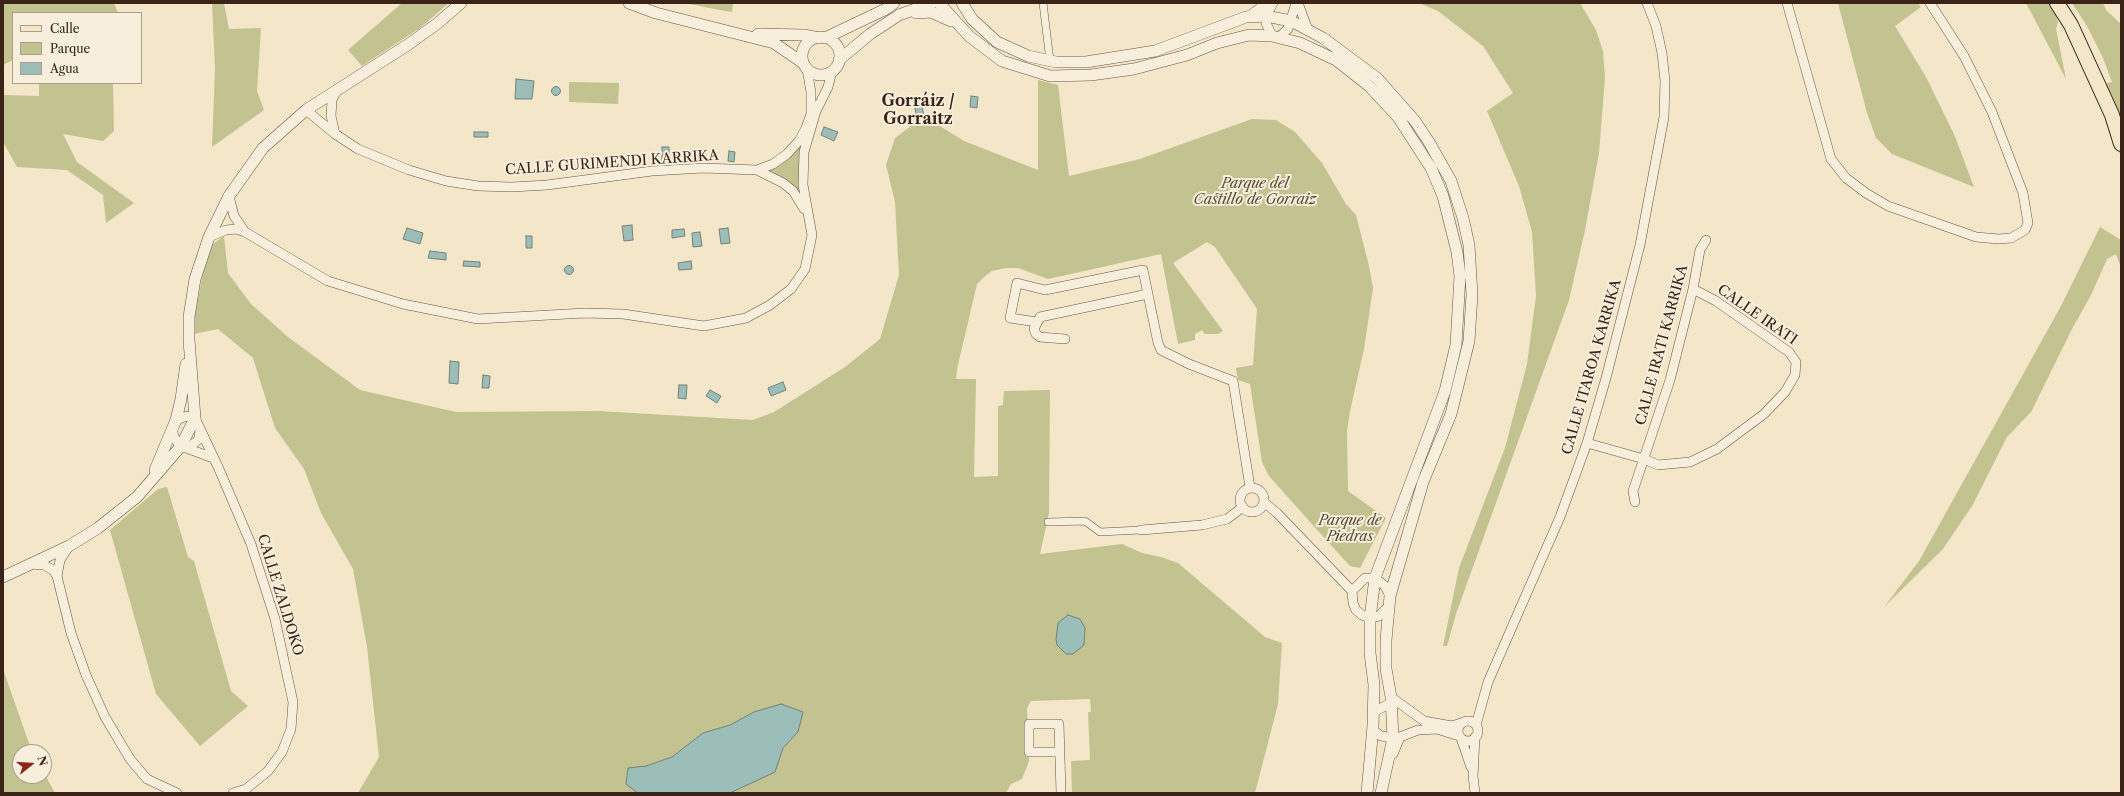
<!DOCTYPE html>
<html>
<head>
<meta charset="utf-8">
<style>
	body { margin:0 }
	#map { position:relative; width:2124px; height:796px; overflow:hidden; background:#f3e6c9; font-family:"Libre Caslon Text",serif }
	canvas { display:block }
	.frame { position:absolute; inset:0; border:4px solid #392417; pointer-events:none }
	.legend { position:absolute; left:12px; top:12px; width:130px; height:72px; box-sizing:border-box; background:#f7efdc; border:1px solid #ab9e8d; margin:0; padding:5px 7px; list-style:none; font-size:12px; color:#392417 }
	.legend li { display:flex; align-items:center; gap:8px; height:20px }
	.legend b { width:20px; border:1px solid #ab9e8d }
	.north { position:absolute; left:12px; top:744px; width:40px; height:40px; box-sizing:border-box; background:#f7efdc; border:1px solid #ab9e8d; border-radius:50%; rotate:73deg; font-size:11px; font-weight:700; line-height:16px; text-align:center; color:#392417 }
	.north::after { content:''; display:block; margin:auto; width:14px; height:18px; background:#8f2418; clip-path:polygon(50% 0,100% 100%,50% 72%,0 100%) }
</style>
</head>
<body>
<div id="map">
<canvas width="2124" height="796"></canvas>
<div class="frame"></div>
<ul class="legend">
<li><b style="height:5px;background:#f3e6c9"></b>Calle</li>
<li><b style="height:11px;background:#c2c391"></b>Parque</li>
<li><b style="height:11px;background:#9bbfb8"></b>Agua</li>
</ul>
<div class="north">N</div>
</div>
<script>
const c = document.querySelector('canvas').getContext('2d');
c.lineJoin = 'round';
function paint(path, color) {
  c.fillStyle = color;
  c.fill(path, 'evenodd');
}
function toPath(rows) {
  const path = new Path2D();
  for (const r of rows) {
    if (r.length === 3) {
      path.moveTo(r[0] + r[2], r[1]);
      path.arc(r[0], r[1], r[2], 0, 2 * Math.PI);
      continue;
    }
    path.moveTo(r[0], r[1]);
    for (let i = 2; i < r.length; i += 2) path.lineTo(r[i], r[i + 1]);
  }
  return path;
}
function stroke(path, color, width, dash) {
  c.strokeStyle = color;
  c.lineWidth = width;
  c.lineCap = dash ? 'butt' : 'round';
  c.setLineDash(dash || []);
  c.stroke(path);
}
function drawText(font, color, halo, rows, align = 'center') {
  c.font = font + ' "Libre Caslon Text",serif';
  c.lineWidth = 4;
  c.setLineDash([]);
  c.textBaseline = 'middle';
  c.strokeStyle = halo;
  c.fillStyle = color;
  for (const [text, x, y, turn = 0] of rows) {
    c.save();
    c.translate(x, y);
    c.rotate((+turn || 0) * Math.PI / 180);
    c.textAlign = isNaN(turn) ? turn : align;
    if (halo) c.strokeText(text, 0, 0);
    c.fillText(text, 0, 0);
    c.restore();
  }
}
paint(toPath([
	[114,3,118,13,13,13,13,60,3,65,4,3],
	[212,3,224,3,229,29,261,28,257,91,264,110,212,147,215,69],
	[402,3,449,3,420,28,362,66,348,50],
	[684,3,733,3,732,12,725,11],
	[1419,3,1580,3,1596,30,1603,51,1605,78,1599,153,1585,230,1569,300,1456,614,1447,646,1443,646,1459,568,1505,448,1527,364,1536,296,1532,232,1519,186,1487,111,1513,93,1483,46,1438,11],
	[1838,3,1918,3,1921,7,1895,26,1926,77,1954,134,1974,187,1892,154,1876,138,1867,113],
	[2026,3,2051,3,2053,6,2058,22,2056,29,2066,79],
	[2072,3,2103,3,2106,10,2121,24,2121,158,2098,85,2112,82,2103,58,2087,26],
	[1038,80,1058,85,1069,176,1140,159,1252,119,1276,120,1295,132,1322,163,1346,204,1356,215,1369,266,1373,288,1364,349,1350,411,1347,431,1348,491,1386,518,1360,568,1350,566,1328,542,1269,476,1262,462,1250,384,1238,380,1236,368,1253,365,1257,309,1215,247,1207,242,1173,263,1223,331,1218,334,1205,334,1202,330,1195,334,1195,340,1178,344,1161,254,1048,279,1018,268,1006,268,992,271,984,277,977,284,957,369,956,379,976,379,974,477,998,476,998,406,1003,405,1004,391,1050,390,1049,513,1040,554,1122,544,1142,553,1161,557,1178,563,1265,637,1282,643,1278,704,1255,793,1072,793,1071,761,1090,760,1088,712,1091,712,1090,699,1031,701,1027,708,1029,761,1026,769,1022,779,1011,784,1006,793,358,793,379,757,367,647,353,569,321,513,304,469,275,428,253,358,218,329,194,334,195,315,203,273,213,244,224,236,228,273,251,304,288,337,360,390,456,412,598,411,753,420,774,412,845,367,880,339,899,275,895,202,886,165,895,138,911,126,930,120,964,141,1038,170],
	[569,82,619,83,618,104,569,102],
	[39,83,113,83,114,131,103,141,63,134,77,162,134,203,106,223,103,195,67,170,17,167,3,142,3,95,39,96],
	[803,140,799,165,800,196,765,171],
	[2100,227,2121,240,2121,268,2116,254,2107,259,2091,295,2072,329,2031,412,2007,437,1972,506,1943,549,1884,607,1919,561,2061,306],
	[167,487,188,557,194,561,231,691,248,706,200,746,156,694,110,530,158,489],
	[3,669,32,752,20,752,20,776,44,776,44,773,55,793,3,793]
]), '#c2c391');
const water = toPath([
	[516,79,534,81,532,99,515,99,516,79],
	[556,91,4.5],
	[971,96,978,97,977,108,970,107,971,96],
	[921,102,924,116,917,118,914,104,921,102],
	[824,127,838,132,834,141,821,135,824,127],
	[474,132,488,132,488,137,474,137,474,132],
	[662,147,669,147,669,161,662,161,662,147],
	[729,151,735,152,734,162,728,161,729,151],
	[632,225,633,240,624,241,622,226,632,225],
	[407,228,423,233,420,244,403,239,407,228],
	[728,228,730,243,721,244,719,229,728,228],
	[684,229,685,236,672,238,672,230,684,229],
	[700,232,702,246,693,247,692,233,700,232],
	[526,236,532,236,532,248,526,248,526,236],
	[430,251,446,253,446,260,428,258,430,251],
	[464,261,480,262,480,267,463,266,464,261],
	[691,261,692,269,679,270,678,263,691,261],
	[569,270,4.5],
	[450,361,459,362,458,384,449,383,450,361],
	[483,375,490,376,489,388,482,388,483,375],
	[783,382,786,390,771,396,768,388,783,382],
	[679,385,687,385,686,399,678,398,679,385],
	[710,390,721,396,717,403,706,396,710,390],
	[1068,615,1080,619,1085,628,1084,645,1073,654,1066,654,1057,645,1056,639,1058,623,1068,615],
	[781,704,803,712,798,732,783,748,775,772,730,793,638,793,626,784,628,768,646,766,672,757,703,733,730,725,754,712,781,704]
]);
paint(water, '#9bbfb8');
stroke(water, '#748178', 1);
const pedestrian = toPath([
	[1043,3,1050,61],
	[1048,522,1085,521,1100,532,1141,530]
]);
const minor = toPath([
	[1298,3,1308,30],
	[1787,3,1831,159,1846,178,1866,193,1888,206,1976,237,1999,239,2011,238,2025,230,2028,223,2023,193,1992,112,1964,56,1930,3],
	[1247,17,1267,3],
	[1272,36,1266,23,1266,16,1273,3],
	[1279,37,1288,29,1296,3],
	[306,110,335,134,358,149,409,170,446,181,478,186,512,187,547,185,652,171,703,168,757,170,783,183,793,191,804,209],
	[335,134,331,116,332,100,337,90],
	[757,170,773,164,787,154,799,141,806,128,811,114,811,92,807,69],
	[229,196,234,216,245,232],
	[209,237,226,230,236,229,245,232,328,281,403,304,478,319,585,313,623,314,704,326,746,318,770,305,791,289,805,269,812,235,803,185,804,152,816,111,828,87,832,71],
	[1037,322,1010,318,1017,283,1045,290,1143,270,1158,343,1161,350,1189,364,1233,381,1250,487],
	[1065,339,1040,337,1036,334,1034,329,1040,317,1148,294],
	[176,420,187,416,195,418,219,469,251,544,275,619,293,702,291,729,282,752,268,771,246,789,233,793],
	[172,430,175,439,181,446,213,458],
	[1587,443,1644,459,1658,465,1690,462,1717,449,1764,414,1785,392,1795,375,1796,362,1789,352,1716,301,1693,289],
	[185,448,192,445,199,439,200,429],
	[1252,500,12],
	[1635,502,1633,491,1670,380,1693,289,1700,250,1706,240],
	[1265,503,1277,513,1352,591],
	[1141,530,1202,525,1227,519,1243,507],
	[69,546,60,560,57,576,71,633,86,675,105,717,130,759,147,779,177,793],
	[31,564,44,565,53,570,57,576],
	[1388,607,1379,616,1370,618,1362,615,1356,610,1353,603,1352,591,1365,578,1375,578,1385,586,1390,596],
	[1391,697,1424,721,1452,726,1461,723],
	[1374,712,1392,702],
	[1468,731,10],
	[1476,725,1488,682,1560,517,1587,443,1606,378,1640,245,1664,117,1665,81,1662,53,1656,26,1647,3],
	[1373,730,1381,736,1393,738,1400,737],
	[1475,737,1473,776,1475,793],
	[1461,738,1471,767],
	[1059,752,1029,752,1029,724,1059,724,1061,793],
	[1393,754,1400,737,1418,730,1437,729,1459,736]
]);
const tertiary = toPath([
	[629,3,656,13,774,43,803,63],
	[939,3,969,36,1002,61,1050,76,1091,75,1134,69,1187,55,1217,43,1249,35,1272,36,1300,43,1336,60,1369,86,1398,117,1431,168,1443,196,1457,252,1460,276,1456,345,1445,391,1375,578,1370,618,1370,653,1374,685,1373,726,1367,793],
	[962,3,972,19,997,42,1028,56,1056,62,1086,62,1155,51,1246,17,1266,16,1291,21,1323,38,1377,78,1415,121,1429,142,1451,181,1463,218,1469,245,1472,295,1469,341,1451,414,1423,482,1390,596,1386,640,1386,669,1391,697,1393,738,1381,793],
	[916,13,931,12,951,21],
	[758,34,804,35,819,38],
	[821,56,19],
	[825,38,886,9,894,3],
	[839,60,870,34,899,15,932,3],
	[155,470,176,420,181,399,186,364],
	[3,577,69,546,98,528,137,497,181,446,195,418,189,340,189,317,195,279,209,237,229,196,263,148,306,110,409,44,438,23,461,3]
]);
const primary = toPath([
	[2057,3,2071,25,2112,115,2121,144]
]);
stroke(pedestrian, '#685444', 8);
stroke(minor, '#685444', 10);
stroke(tertiary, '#685444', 12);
stroke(primary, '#392417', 16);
stroke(pedestrian, '#f7efdc', 7);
stroke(minor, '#f7efdc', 9);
stroke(tertiary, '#f7efdc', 11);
stroke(primary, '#f3e6c9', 14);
drawText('14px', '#392417', '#f7efdc', [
	["CALLE GURIMENDI KARRIKA",612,163,-4],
	["CALLE IRATI",1757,315,35],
	["CALLE IRATI KARRIKA",1662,345,-75],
	["CALLE ITAROA KARRIKA",1592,367,-74],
	["CALLE ZALDOKO",280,595,73]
]);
drawText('italic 14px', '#5b4c36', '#f7efdc', [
	["Parque del",1255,184],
	["Castillo de Gorraiz",1255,200],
	["Parque de",1350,521],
	["Piedras",1350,537]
]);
drawText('bold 16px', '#392417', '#f7efdc', [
	["Gorráiz /",918,101],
	["Gorraitz",918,119]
]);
</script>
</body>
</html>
